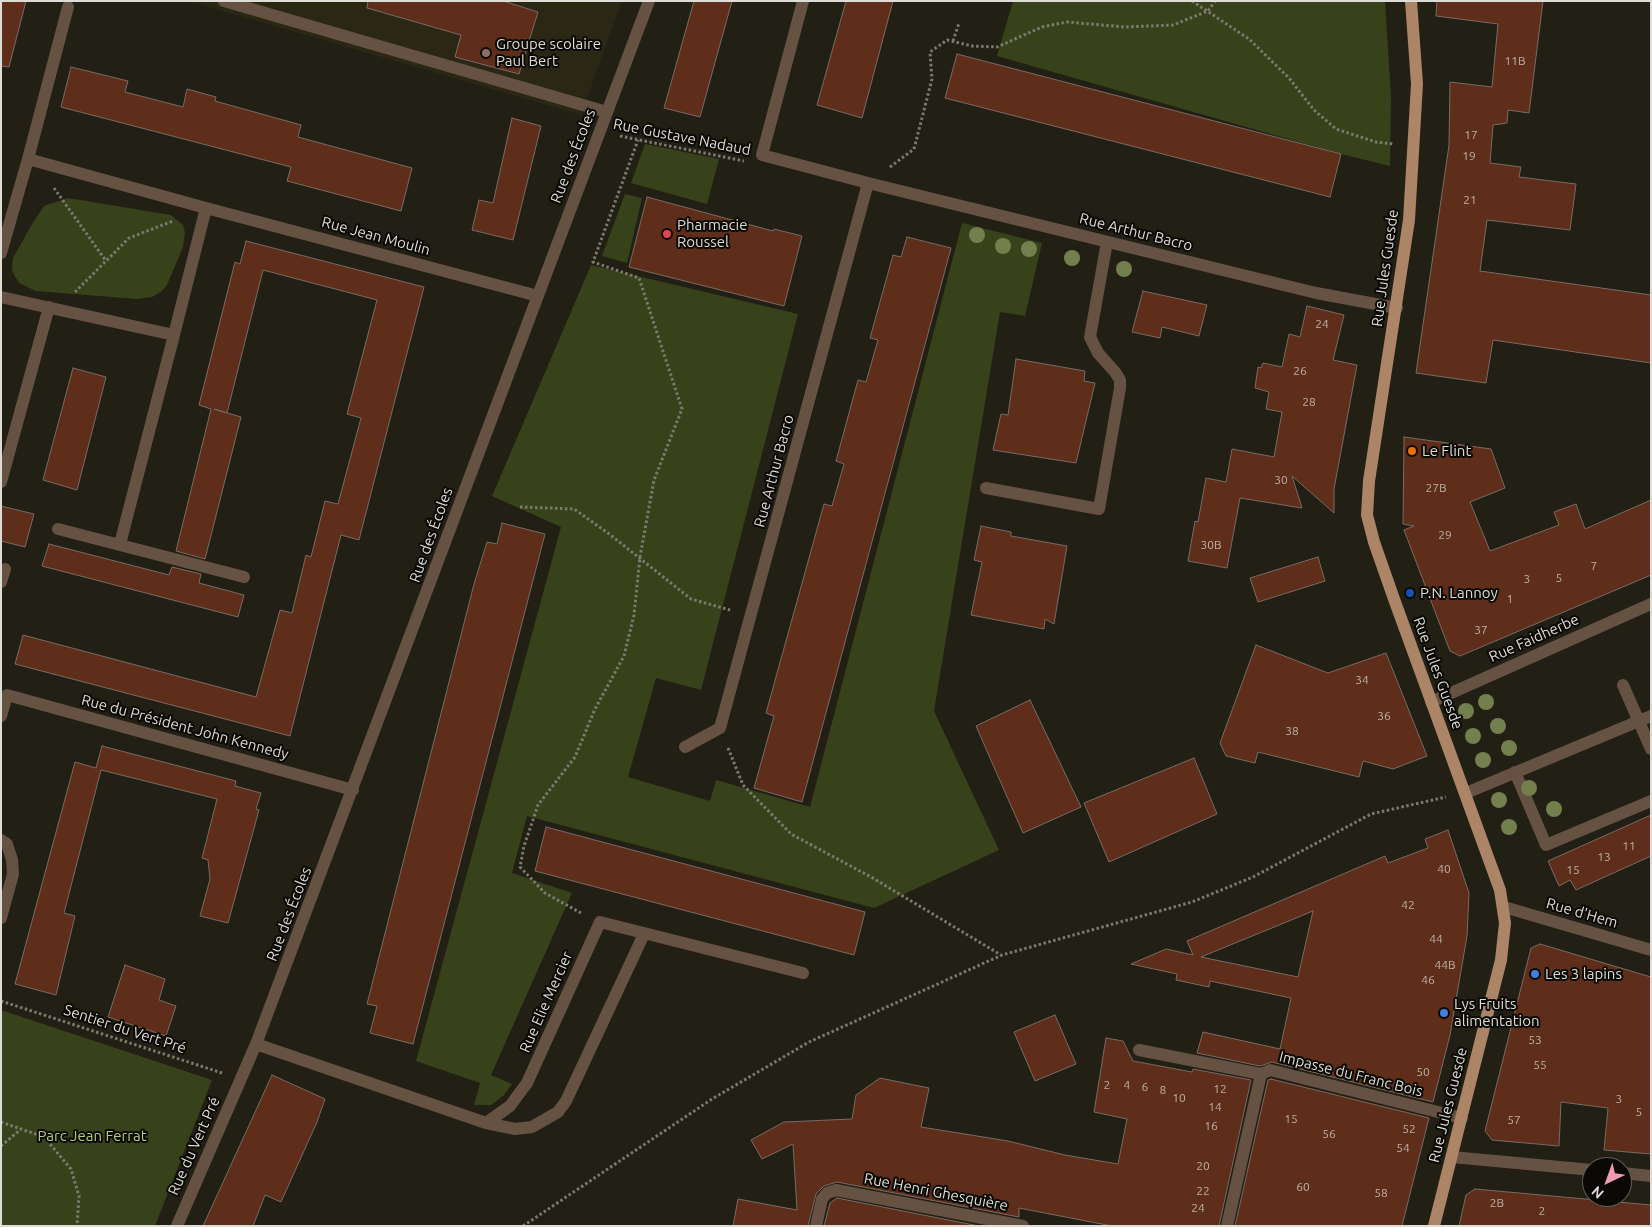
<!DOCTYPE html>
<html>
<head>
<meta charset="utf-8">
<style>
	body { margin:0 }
	#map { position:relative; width:1652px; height:1227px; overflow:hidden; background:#221f14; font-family:Ubuntu,sans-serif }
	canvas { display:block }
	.frame { position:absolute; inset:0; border:2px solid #deddd5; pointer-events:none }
	.north { position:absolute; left:1582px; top:1157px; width:50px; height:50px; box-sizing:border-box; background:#0a0905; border:1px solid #5f5e58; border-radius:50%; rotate:222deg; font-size:14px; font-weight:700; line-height:20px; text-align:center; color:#deddd5 }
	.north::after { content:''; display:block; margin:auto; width:18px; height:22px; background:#f19ab3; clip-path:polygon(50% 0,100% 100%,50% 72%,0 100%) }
</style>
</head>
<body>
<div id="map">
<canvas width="1652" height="1227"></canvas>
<div class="frame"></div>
<div class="north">N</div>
</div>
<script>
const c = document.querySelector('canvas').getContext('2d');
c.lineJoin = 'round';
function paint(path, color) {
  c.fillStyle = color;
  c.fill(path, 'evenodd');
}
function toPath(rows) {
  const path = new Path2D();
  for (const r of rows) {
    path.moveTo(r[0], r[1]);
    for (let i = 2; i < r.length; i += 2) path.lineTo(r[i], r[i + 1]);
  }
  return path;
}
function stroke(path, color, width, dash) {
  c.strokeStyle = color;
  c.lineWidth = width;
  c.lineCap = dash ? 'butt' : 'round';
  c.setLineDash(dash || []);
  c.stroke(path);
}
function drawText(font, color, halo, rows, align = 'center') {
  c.font = font + ' Ubuntu,sans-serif';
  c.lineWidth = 4;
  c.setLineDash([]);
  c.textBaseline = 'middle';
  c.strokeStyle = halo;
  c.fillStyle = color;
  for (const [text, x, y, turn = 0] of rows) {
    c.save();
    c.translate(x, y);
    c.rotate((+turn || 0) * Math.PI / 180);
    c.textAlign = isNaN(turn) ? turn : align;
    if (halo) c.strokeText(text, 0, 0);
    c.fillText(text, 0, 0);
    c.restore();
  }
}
paint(toPath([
	[188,1,622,1,581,115]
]), '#2b2715');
paint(toPath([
	[1013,1,1385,1,1391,97,1390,166,1341,154,997,56],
	[645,144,719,159,707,204,631,183],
	[625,194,642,198,627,263,602,256],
	[68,198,171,215,183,225,185,233,183,247,167,285,162,291,152,297,137,299,36,291,19,283,12,271,13,258,32,224,44,206],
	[962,223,1042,243,1025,316,1000,312,934,711,999,850,874,908,527,816,512,873,572,893,491,1075,512,1084,504,1095,491,1105,474,1105,480,1083,416,1061,561,527,492,496,591,265,798,314,701,690,656,678,628,777,710,801,716,780,810,807],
	[1,1010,212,1080,155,1226,1,1226]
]), '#38421a');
const building = toPath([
	[1,1,26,1,9,67,1,66,1,1],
	[368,1,503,1,538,12,519,74,455,57,461,35,367,8,368,1],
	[694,1,732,1,700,117,664,108,694,1],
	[846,1,893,1,862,118,817,105,846,1],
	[1437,1,1543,1,1529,113,1508,110,1507,123,1493,125,1490,163,1521,167,1519,177,1576,184,1570,230,1487,220,1480,271,1651,295,1651,363,1493,340,1486,383,1416,373,1449,145,1450,82,1492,87,1498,24,1436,16,1437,1],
	[957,54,1341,154,1330,197,945,98,957,54],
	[71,67,128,81,125,92,183,107,187,89,216,97,215,101,301,125,298,137,412,168,401,211,287,181,291,167,61,107,71,67],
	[512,118,541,126,513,240,472,230,479,200,493,203,512,118],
	[647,197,773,231,774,229,802,236,784,306,629,267,647,197],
	[907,237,951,248,802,802,754,788,774,716,766,713,824,504,832,506,844,464,836,461,858,380,866,382,878,340,870,338,893,255,901,257,907,237],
	[246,241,424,287,359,540,341,535,290,736,15,664,23,635,256,697,280,610,292,613,306,555,311,557,325,501,338,504,361,418,347,414,377,300,263,270,227,413,214,409,241,417,205,559,176,551,211,409,199,405,235,262,240,264,246,241],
	[1143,291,1207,305,1199,336,1162,327,1160,338,1132,332,1143,291],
	[1307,306,1344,315,1333,360,1357,365,1334,489,1334,513,1292,476,1302,508,1240,498,1227,568,1188,561,1195,521,1198,522,1206,478,1226,482,1232,449,1274,457,1282,412,1266,409,1269,392,1255,388,1258,367,1261,368,1263,363,1282,367,1289,334,1300,337,1307,306],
	[1016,359,1085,371,1084,381,1095,383,1076,463,993,450,1001,414,1008,415,1016,359],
	[73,368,106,377,77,490,43,480,73,368],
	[1404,437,1491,449,1505,488,1470,502,1490,551,1559,525,1554,512,1576,504,1585,529,1651,500,1651,575,1460,656,1450,651,1404,530,1414,526,1403,524,1404,437],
	[1,506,34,514,25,547,1,541,1,506],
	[502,523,545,534,413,1044,370,1033,377,1006,367,1004,474,584,487,542,497,544,502,523],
	[981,526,1011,532,1011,536,1067,546,1054,624,1045,619,1044,629,971,615,982,562,974,560,981,526],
	[49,544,169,575,172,567,201,574,199,583,244,595,238,617,42,566,49,544],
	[1318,557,1325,581,1258,602,1250,578,1318,557],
	[1256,645,1328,673,1386,653,1427,756,1393,769,1363,761,1359,777,1258,752,1255,763,1226,756,1220,743,1256,645],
	[1030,700,1081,807,1023,833,976,726,1030,700],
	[102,746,236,781,235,786,261,793,256,809,259,810,228,923,200,916,210,879,208,860,202,858,217,799,101,770,64,913,75,916,56,995,15,984,75,762,96,768,102,746],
	[1194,758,1217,814,1109,862,1084,803,1194,758],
	[1651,815,1651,856,1576,890,1570,880,1559,886,1548,861,1651,815],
	[546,827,865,912,854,955,535,871,546,827],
	[1448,830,1469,893,1467,936,1450,1035,1433,1102,1272,1062,1260,1066,1197,1053,1203,1032,1280,1049,1291,998,1210,981,1209,987,1176,980,1177,974,1131,964,1166,949,1193,955,1187,941,1385,856,1388,863,1428,848,1425,839,1448,830],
	[1313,911,1298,977,1201,957,1267,930,1313,911],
	[1540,944,1651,977,1651,1154,1604,1150,1608,1108,1561,1102,1559,1146,1492,1140,1485,1131,1531,948,1540,944],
	[125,965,165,979,159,1000,176,1006,166,1036,108,1017,125,965],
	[1055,1015,1076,1064,1035,1081,1014,1032,1055,1015],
	[1106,1038,1123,1041,1133,1061,1192,1072,1193,1069,1251,1080,1219,1226,1112,1226,1019,1208,1019,1217,837,1182,824,1186,816,1194,808,1226,733,1226,738,1199,797,1210,793,1144,762,1159,751,1140,784,1122,852,1119,856,1095,880,1078,929,1088,921,1127,1008,1141,1065,1155,1118,1164,1127,1119,1094,1112,1106,1038],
	[272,1075,325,1099,317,1122,281,1202,265,1195,253,1226,203,1226,272,1075],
	[1271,1079,1429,1118,1402,1226,1235,1226,1268,1080,1271,1079],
	[1475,1189,1651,1205,1651,1226,1459,1226,1466,1195,1475,1189],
	[837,1198,979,1226,824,1226,830,1203,837,1198]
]);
paint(building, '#5e2e1b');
stroke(building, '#796b65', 1);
stroke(toPath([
	[1192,1,1249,39,1289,78,1314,110,1336,129,1376,142,1394,144],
	[953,41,959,23],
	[620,136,744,161],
	[890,167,914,149,932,79,930,52,947,40,972,46,997,47,1042,27,1067,22,1125,27,1173,25,1208,11,1215,1],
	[54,188,106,261],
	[75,292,129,238,173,221],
	[520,507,574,509,608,533,691,599,730,610],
	[728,748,743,785,791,834,871,877,1001,955],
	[581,913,545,893,520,867,524,846,538,805,575,757,595,709,624,656,634,615,640,557,654,480,682,409,639,278,593,262,638,140],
	[1,1001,222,1073],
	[1,1122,44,1137,71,1169,79,1196,77,1226],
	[1,1146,21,1129],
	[523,1226,712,1099,809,1042,1002,955,1192,902,1253,877,1371,814,1446,797]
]), '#7c7a70', 3, [2.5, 2.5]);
stroke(toPath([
	[224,1,607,112],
	[803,1,762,155,868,183,1316,293,1397,308],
	[28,159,68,7],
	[1,253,28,159,206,208],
	[1,297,174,335,206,208,538,296],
	[1,482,49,307],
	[986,488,1099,509,1120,388,1120,380,1115,372,1098,353,1090,337,1107,242],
	[58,529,244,577],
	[120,544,174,335],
	[1,582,5,569],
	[1623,685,1651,749],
	[1431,702,1651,604],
	[1,716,7,695,353,790],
	[685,747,720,728,868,183],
	[1515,772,1546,845,1651,801],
	[1466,793,1651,716],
	[1,840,7,844,12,860,13,874,1,918],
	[1504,907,1651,950],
	[256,1044,486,1123,515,1129,532,1127,558,1112,566,1101,644,934],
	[1139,1050,1261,1074,1227,1226],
	[1261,1074,1270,1070,1462,1118],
	[486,1123,510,1106,527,1083,600,922,803,973],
	[1452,1157,1592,1170],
	[1622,1173,1651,1176],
	[177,1226,256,1044,649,1],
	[816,1226,822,1199,827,1193,836,1190,1023,1226]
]), '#655243', 12);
stroke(toPath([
	[1411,1,1417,84,1409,220,1369,481,1367,515,1374,542,1394,599,1500,890,1505,923,1501,960,1434,1226]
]), '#ac8466', 12);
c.fillStyle = '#747f4e';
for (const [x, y] of [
	[977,235],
	[1003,246],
	[1029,249],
	[1072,258],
	[1124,269],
	[1486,702],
	[1466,711],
	[1498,726],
	[1473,736],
	[1509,748],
	[1483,760],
	[1529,788],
	[1499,800],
	[1554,809],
	[1509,827]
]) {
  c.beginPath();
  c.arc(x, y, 8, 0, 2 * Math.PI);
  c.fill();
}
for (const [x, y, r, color] of [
	[486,53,5,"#8d6e63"],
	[667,234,5,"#e0444e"],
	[1412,451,5,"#e8710a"],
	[1410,593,5,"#1a4fb4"],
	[1535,974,5,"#3f7fe0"],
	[1444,1013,5,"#3f7fe0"]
]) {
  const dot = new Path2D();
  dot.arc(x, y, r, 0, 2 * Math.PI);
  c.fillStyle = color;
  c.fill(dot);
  stroke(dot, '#0a0905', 2);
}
drawText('12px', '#beb1a6', null, [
	["11B",1515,61],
	["17",1471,135],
	["19",1469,156],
	["21",1470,200],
	["24",1322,324],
	["26",1300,371],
	["28",1309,402],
	["30",1281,480],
	["27B",1436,488],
	["29",1445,535],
	["30B",1211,545],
	["7",1594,566],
	["5",1559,578],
	["3",1527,579],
	["1",1510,599],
	["37",1481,630],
	["34",1362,680],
	["36",1384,716],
	["38",1292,731],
	["11",1629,846],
	["13",1604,857],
	["40",1444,869],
	["15",1573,870],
	["42",1408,905],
	["44",1436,939],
	["44B",1445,965],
	["46",1428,980],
	["53",1535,1040],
	["55",1540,1065],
	["50",1423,1072],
	["2",1107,1085],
	["4",1127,1085],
	["6",1145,1087],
	["12",1220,1089],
	["8",1163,1090],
	["10",1179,1098],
	["3",1619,1099],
	["14",1215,1107],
	["5",1639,1112],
	["15",1291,1119],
	["57",1514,1120],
	["16",1211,1126],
	["52",1409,1129],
	["56",1329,1134],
	["54",1403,1148],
	["20",1203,1166],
	["60",1303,1187],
	["22",1203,1191],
	["58",1381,1193],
	["2B",1497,1203],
	["24",1198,1208],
	["2",1542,1211]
]);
drawText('15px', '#deddd5', '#0a0905', [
	["Groupe scolaire",496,44],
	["Paul Bert",496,61],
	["Pharmacie",677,225],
	["Roussel",677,242],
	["Le Flint",1422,451],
	["P.N. Lannoy",1420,593],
	["Les 3 lapins",1545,974],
	["Lys Fruits",1454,1004],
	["alimentation",1454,1021]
], 'left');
drawText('15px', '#deddd5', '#0a0905', [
	["Rue Gustave Nadaud",682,137,11],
	["Rue des Écoles",573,156,-69],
	["Rue Arthur Bacro",1136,232,14],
	["Rue Jean Moulin",376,236,15],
	["Rue Jules Guesde",1385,268,-82],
	["Rue Arthur Bacro",774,471,-75],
	["Rue des Écoles",431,535,-70],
	["Rue Faidherbe",1534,638,-24],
	["Rue Jules Guesde",1438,673,70],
	["Rue du Président John Kennedy",185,727,15],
	["Rue d'Hem",1582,913,16],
	["Rue des Écoles",289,914,-69],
	["Rue Elie Mercier",546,1002,-66],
	["Sentier du Vert Pré",125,1029,18],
	["Impasse du Franc Bois",1351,1074,14],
	["Rue Jules Guesde",1448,1105,-76],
	["Rue du Vert Pré",194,1146,-66],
	["Rue Henri Ghesquière",936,1192,11]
]);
drawText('15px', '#b7cd7e', '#0a0905', [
	["Parc Jean Ferrat",92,1136]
]);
</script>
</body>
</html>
